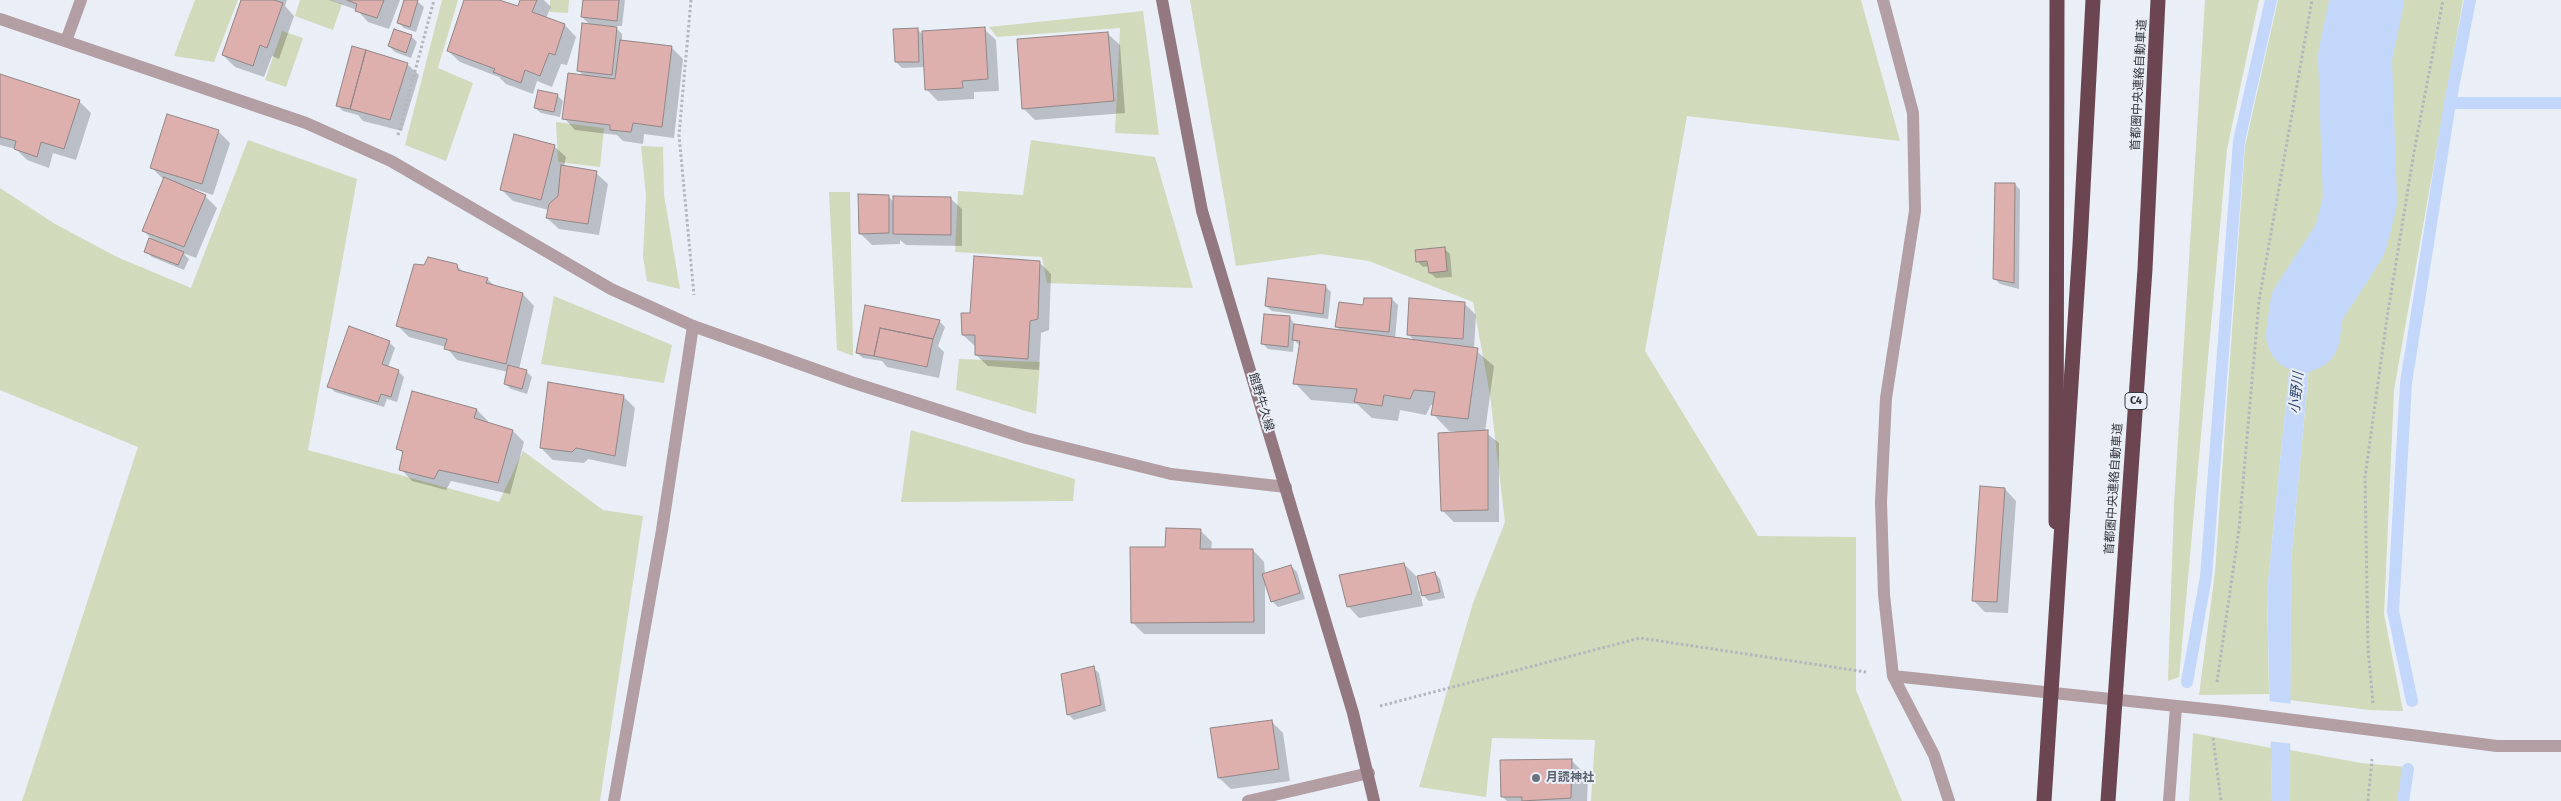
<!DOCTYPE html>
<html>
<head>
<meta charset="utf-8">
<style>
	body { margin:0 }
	canvas { display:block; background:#e9eef7 }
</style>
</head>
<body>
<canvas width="2561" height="801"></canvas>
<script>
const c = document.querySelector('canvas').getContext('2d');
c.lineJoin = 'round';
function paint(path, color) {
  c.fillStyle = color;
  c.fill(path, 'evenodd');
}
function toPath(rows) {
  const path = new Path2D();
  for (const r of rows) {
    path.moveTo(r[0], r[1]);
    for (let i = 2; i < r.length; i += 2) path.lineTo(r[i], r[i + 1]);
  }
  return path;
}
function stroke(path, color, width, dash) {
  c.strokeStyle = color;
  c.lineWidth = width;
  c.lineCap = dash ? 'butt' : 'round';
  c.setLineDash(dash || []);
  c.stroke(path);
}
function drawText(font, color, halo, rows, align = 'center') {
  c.font = font + ' "Fira Sans","Noto Sans JP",sans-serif';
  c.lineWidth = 4;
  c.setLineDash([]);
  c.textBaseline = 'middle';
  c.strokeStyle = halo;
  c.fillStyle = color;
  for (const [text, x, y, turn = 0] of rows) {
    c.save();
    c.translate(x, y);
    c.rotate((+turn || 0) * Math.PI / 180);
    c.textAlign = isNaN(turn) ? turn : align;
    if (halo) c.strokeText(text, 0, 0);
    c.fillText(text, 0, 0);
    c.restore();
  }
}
paint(toPath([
	[195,0,238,0,214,62,174,56],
	[300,0,330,0,342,4,333,30,295,16],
	[442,0,458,0,438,68,473,83,446,161,405,145],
	[550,0,569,0,568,13,550,12],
	[1190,0,1861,0,1900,141,1687,116,1645,351,1758,536,1856,537,1856,690,1902,801,1591,801,1595,740,1492,738,1486,797,1419,787,1473,603,1505,522,1490,395,1473,302,1369,261,1321,254,1236,266],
	[2205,0,2259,0,2227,149,2179,677,2168,681,2174,505],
	[2278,0,2354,0,2345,60,2349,211,2330,250,2296,302,2267,592,2269,694,2199,695,2215,572,2245,146],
	[2377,0,2463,0,2394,390,2384,614,2403,711,2369,710,2290,700,2291,561,2314,312,2356,243,2372,206,2366,69],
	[1143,11,1159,135,1115,133,1120,28,997,37,989,27],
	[282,31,303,38,286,87,265,80],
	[556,122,604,128,600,167,558,162],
	[248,140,357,179,308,450,499,502,523,451,603,510,643,516,600,801,22,801,138,447,0,390,0,188,55,224,117,257,191,288],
	[1031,140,1155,157,1193,288,1047,283,1042,257,955,252,958,191,1023,195],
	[641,146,663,147,664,195,680,289,647,281,643,257,646,196],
	[829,192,850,192,853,356,837,350],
	[554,296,672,345,664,383,541,364],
	[959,359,1040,362,1036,414,956,390],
	[911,430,1075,479,1073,501,901,502],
	[2193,733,2271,748,2272,801,2189,801],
	[2290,750,2361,763,2407,767,2398,801,2290,801]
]), '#d1daba');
paint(toPath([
	[2356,243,2314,312,2291,561,2290,801,2272,801,2267,592,2296,302,2330,250]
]), '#c3d7fb');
paint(toPath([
	[2267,701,2293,704,2292,744,2268,741]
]), '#e9eef7');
paint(toPath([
	[242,0,287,0,285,6,294,16,279,59,272,56,264,77,235,67,223,55],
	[329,0,400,0,389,29,368,22,357,10],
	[405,0,418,2,424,7,416,32,404,28,398,22],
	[466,0,495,0,519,8,521,0,544,0,551,7,546,18,565,25,576,37,567,65,561,64,552,87,537,81,533,94,506,84,499,77,460,62,448,51],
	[584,0,625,0,622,26,614,26,622,34,622,42,671,47,683,59,674,138,644,134,643,144,623,141,617,135,575,130,564,118,584,76,578,70,590,25,582,17],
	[917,29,923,35,984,29,996,40,999,91,974,92,974,99,938,101,927,90,925,67,902,68,896,62],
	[1108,34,1120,45,1125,113,1035,120,1023,108],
	[411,36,417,42,411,58,395,52,389,46],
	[407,64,419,75,402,131,363,121,358,115,343,111,337,105],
	[0,76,79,101,91,113,76,160,53,153,49,168,27,160,16,149,0,145],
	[557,95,563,101,560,117,541,113,535,108],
	[218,131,230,143,213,195,195,189,194,191,205,196,217,208,196,258,183,253,189,259,184,270,152,257,146,251,151,238,144,231,164,180,152,168],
	[554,146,566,157,564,167,596,173,608,184,599,235,559,229,547,218,549,210,513,201,501,189],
	[2015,184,2020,190,2019,289,2000,284,1994,278],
	[888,196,894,202,950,198,962,209,962,246,906,245,900,240,900,244,872,245,860,233],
	[1444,248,1450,254,1452,277,1436,278,1430,273,1429,266,1423,267,1417,261],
	[1039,262,1051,274,1049,330,1041,333,1039,370,988,366,976,355,976,347,963,335,971,315],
	[456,265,464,273,487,279,495,286,523,294,534,306,519,369,526,371,532,377,527,394,511,389,505,384,508,372,457,360,446,347,409,337,397,325],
	[1325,286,1331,292,1328,319,1272,311,1266,306],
	[1392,299,1398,305,1395,339,1415,341,1408,334,1464,303,1476,315,1474,349,1494,366,1485,432,1499,443,1499,522,1454,522,1442,510,1459,432,1449,431,1433,414,1434,406,1431,405,1426,415,1400,410,1398,421,1372,418,1357,404,1311,400,1295,383,1300,346,1294,340,1293,352,1268,349,1262,343,1290,317,1295,326,1342,332,1337,327,1364,307],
	[939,321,945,327,938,346,944,352,939,378,887,367,882,361,863,358,857,353],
	[389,342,395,348,388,367,398,371,404,377,397,402,387,399,384,407,335,392,329,386],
	[623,396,635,408,626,467,588,459,584,463,553,460,541,448],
	[477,410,488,421,488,424,513,431,524,442,510,494,451,481,446,490,412,481,401,469,403,454,398,448],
	[2005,489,2016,501,2008,613,1985,612,1973,600],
	[1200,530,1212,542,1211,550,1253,550,1264,562,1265,574,1291,566,1297,572,1305,599,1278,607,1272,601,1265,579,1265,634,1144,634,1132,622,1166,548],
	[1404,564,1416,576,1419,592,1435,573,1440,579,1445,598,1429,601,1420,592,1423,606,1359,618,1348,606],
	[1093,668,1099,673,1106,711,1074,720,1068,714],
	[1271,721,1283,733,1290,781,1231,789,1219,778],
	[1571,760,1588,777,1587,801,1507,801,1502,796]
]), '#0003');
stroke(toPath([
	[2450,103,2561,103],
	[2187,682,2206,577,2239,141,2271,0],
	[2412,701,2393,611,2406,383,2450,103,2470,0],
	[2403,801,2408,769]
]), '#c3d7fb', 12);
stroke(toPath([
	[2303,335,2307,306,2350,240,2360,201,2355,57,2367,0]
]), '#c3d7fb', 74);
const building = toPath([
	[241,0,274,0,283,3,267,48,260,45,253,66,222,55,241,0],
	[347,0,384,0,377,18,355,11,357,4,347,0],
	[404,0,418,0,410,27,397,23,404,0],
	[464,0,499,0,518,6,520,0,537,0,532,12,565,24,555,55,549,53,540,76,525,70,521,83,493,72,495,69,447,51,464,0],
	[583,0,619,0,617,21,581,17,583,0],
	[582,23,617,27,612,75,577,71,582,23],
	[985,27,988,79,962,81,963,88,925,90,922,31,985,27],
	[918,28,919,62,895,62,893,29,918,28],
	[394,29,412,35,406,53,388,46,394,29],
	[1108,32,1114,101,1022,109,1017,39,1108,32],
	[620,40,672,46,662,127,633,123,631,132,610,130,610,125,562,119,568,73,615,79,620,40],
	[352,46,366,50,350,109,336,106,352,46],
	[366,50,408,63,390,120,350,109,366,50],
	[0,74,80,100,64,149,41,142,37,157,14,149,16,141,0,137,0,74],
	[538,90,558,94,554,112,534,108,538,90],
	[167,114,219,130,202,184,150,168,167,114],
	[514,134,555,145,541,200,500,190,514,134],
	[561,165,597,171,588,224,546,218,549,204,558,196,561,165],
	[164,177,206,195,184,247,142,231,164,177],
	[1995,183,2015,183,2014,283,1993,279,1995,183],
	[858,194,889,195,889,233,859,234,858,194],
	[893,196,951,197,951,235,893,234,893,196],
	[149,238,184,252,178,265,144,252,149,238],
	[1445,247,1447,271,1429,273,1427,261,1416,262,1415,250,1445,247],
	[974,256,1040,261,1038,319,1030,321,1028,359,975,355,975,335,962,335,961,313,970,313,974,256],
	[428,257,457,264,458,270,488,278,486,283,523,293,506,364,444,349,447,339,396,326,414,264,424,265,428,257],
	[1268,278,1326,285,1323,314,1265,306,1268,278],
	[1364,298,1392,298,1389,332,1335,327,1339,302,1363,305,1364,298],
	[1409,298,1465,302,1463,339,1407,335,1409,298],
	[865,305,940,320,933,339,880,328,874,356,856,353,865,305],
	[1264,314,1290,316,1288,347,1261,344,1264,314],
	[1294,324,1478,348,1468,419,1431,415,1435,392,1414,390,1410,399,1384,395,1382,406,1354,402,1357,389,1293,384,1300,341,1292,340,1294,324],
	[349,326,390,341,382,364,399,370,391,397,381,394,378,402,327,387,349,326],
	[880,328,933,339,927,367,874,356,880,328],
	[508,365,527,370,522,389,504,384,508,365],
	[548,382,624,395,615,456,576,448,572,452,540,448,548,382],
	[412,391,477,409,474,418,513,430,498,483,439,470,434,479,399,470,403,451,396,449,412,391],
	[1488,430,1488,510,1441,511,1438,433,1488,430],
	[1980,486,2005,488,1997,602,1972,601,1980,486],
	[1166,528,1201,529,1200,549,1253,549,1254,622,1131,623,1130,547,1165,547,1166,528],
	[1404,563,1412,594,1347,607,1339,575,1404,563],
	[1291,565,1300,593,1271,602,1262,574,1291,565],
	[1435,572,1440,592,1422,596,1417,576,1435,572],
	[1094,666,1101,705,1067,715,1061,674,1094,666],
	[1272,720,1279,769,1218,778,1210,728,1272,720],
	[1572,759,1571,798,1522,801,1522,797,1501,797,1500,760,1572,759]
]);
paint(building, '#ddafad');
stroke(building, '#928686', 1);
stroke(toPath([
	[691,0,679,135,694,295],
	[398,135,434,0],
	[2217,682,2239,529,2259,301,2312,0],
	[2373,703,2368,649,2365,477,2387,318,2414,152,2443,0],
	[1380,706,1640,638,1866,672],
	[2213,738,2221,801],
	[2368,801,2372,759]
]), '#b2b6bd', 3, [2.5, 2.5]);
stroke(toPath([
	[66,41,81,0]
]), '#b29ea3', 12);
stroke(toPath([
	[1883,0,1913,113,1915,211,1886,398,1881,502,1884,595,1893,676,1934,755,1949,801],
	[1893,676,2224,711,2497,746,2561,746],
	[614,801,662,530,693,326],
	[1248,801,1369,773],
	[2169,801,2176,707]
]), '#b29ea3', 12);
stroke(toPath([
	[0,19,306,123,391,161,611,289,693,326,851,382,1026,438,1171,474,1286,487]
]), '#b29ea3', 12);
stroke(toPath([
	[1162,0,1202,211,1353,713,1374,801]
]), '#94787f', 12);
stroke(toPath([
	[2056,522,2057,0]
]), '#6b4650', 15);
stroke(toPath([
	[2044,801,2080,245,2093,0],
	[2108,801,2145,269,2158,0]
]), '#6b4650', 15);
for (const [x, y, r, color] of [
	[1536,778,5,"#6b7280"]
]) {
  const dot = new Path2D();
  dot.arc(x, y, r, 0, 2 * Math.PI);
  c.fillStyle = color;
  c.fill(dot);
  stroke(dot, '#e9eef7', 2);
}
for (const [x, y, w] of [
	[2136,401,22]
]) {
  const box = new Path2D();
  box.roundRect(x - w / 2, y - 8.5, w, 17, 4);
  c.fillStyle = '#e9eef7';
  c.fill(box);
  stroke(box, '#34363a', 1);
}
drawText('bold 11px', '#34363a', null, [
	["C4",2136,401]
]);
drawText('12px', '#34363a', '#e9eef7', [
	["首都圏中央連絡自動車道",2139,85,-87],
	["館野牛久線",1261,402,73],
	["首都圏中央連絡自動車道",2114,489,-86]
]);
drawText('bold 12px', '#5b616d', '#e9eef7', [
	["月読神社",1546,778]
], 'left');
drawText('italic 14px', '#304977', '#e9eef7', [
	["小野川",2297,393,-84]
]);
</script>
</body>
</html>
